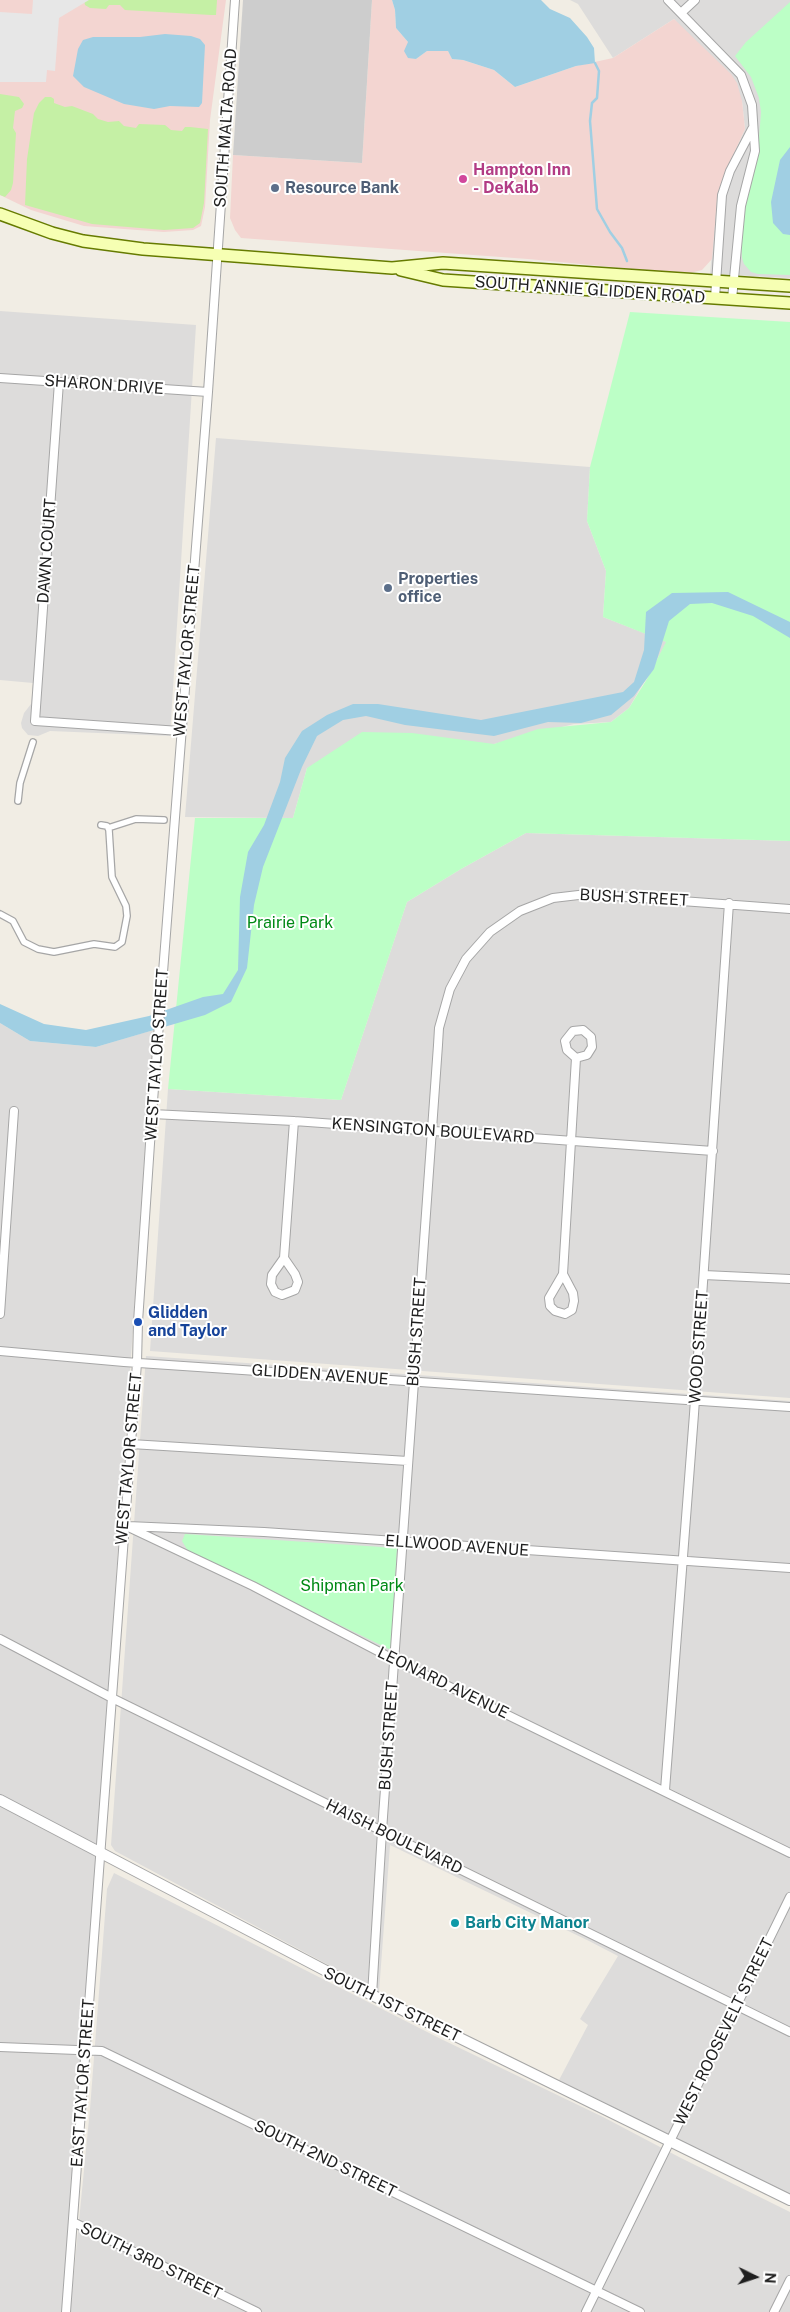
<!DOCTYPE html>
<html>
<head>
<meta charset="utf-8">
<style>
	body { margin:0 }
	#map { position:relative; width:790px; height:2312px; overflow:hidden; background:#f1ede4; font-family:"Public Sans",sans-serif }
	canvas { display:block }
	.north { position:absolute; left:730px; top:2252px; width:50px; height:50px; -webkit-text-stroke:4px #fff; paint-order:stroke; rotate:94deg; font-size:14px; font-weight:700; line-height:20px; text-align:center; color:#1f1f1f }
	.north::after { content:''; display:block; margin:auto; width:18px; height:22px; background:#1f1f1f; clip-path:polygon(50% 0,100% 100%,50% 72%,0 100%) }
</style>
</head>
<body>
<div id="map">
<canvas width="790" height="2312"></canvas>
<div class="north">N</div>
</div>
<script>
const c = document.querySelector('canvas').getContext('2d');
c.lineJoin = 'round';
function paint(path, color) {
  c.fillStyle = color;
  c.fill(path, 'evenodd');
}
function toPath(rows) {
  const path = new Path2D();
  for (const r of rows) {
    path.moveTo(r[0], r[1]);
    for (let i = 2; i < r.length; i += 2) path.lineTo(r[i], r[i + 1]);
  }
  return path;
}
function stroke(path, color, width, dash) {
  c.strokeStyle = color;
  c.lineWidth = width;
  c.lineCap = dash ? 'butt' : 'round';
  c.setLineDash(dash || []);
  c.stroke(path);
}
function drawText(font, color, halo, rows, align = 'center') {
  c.font = font + ' "Public Sans",sans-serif';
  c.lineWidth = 4;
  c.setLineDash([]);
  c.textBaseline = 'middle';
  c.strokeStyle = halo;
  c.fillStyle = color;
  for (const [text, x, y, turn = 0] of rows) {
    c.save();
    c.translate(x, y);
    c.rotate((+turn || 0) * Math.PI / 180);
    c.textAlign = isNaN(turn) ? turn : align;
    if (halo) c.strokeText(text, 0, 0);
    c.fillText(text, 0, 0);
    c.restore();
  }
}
paint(toPath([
	[570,0,790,0,790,278,710,274,717,199,725,173,745,129,742,101,674,19,613,58,578,4],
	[0,311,196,325,170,736,50,731,38,736,28,735,22,728,21,723,24,713,31,704,33,683,0,680],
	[216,438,590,467,587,521,606,571,603,617,667,642,629,708,611,722,574,724,494,744,307,768,293,818,185,817],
	[526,833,790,841,790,1398,150,1351,168,1089,341,1100,407,902,461,869],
	[0,1023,30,1041,96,1047,153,1030,98,1846,0,1795],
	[146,1356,790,1401,790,2195,559,2080,588,2025,580,2019,618,1956,589,1941,390,1845,379,1992,115,1851,111,1845],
	[0,1803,97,1856,62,2312,0,2312],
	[114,1873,441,2039,603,2117,679,2157,790,2212,790,2312,70,2312,90,2109,107,1889]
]), '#dddcdb');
paint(toPath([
	[0,0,226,0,210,120,205,207,201,226,193,230,164,232,84,226,31,210,0,195],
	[372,0,392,0,395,10,396,28,408,42,416,59,427,51,448,51,452,59,463,60,494,70,515,87,576,66,613,58,674,19,731,74,737,83,742,101,745,129,725,173,717,199,712,259,702,270,686,274,528,259,241,238,235,230,230,218,233,155,362,163]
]), '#f3d5d1');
paint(toPath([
	[243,0,372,0,362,163,233,155]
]), '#cdcdcd');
paint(toPath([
	[84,0,217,0,216,15,211,15,125,10,120,5,109,5,106,9,90,8,85,5],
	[0,94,19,97,24,104,22,108,15,111,13,128,16,133,13,183,11,190,5,197,0,195],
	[45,97,51,97,54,99,54,103,65,107,72,106,93,114,98,119,108,122,119,121,124,126,136,128,139,124,165,125,171,130,182,131,185,127,190,127,208,129,204,203,200,223,193,228,164,230,92,224,25,205,27,159,34,113,39,103]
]), '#c5f0a5');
paint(toPath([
	[790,2,790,275,758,274,751,272,744,264,742,258,741,241,743,217,759,139,761,112,759,98,751,77,735,56,746,42],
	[630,312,790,322,790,841,526,833,461,869,407,902,341,1100,168,1089,195,818,293,818,307,768,362,732,412,733,494,744,538,729,611,722,629,708,647,679,666,642,603,617,606,571,587,521,590,467],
	[185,1534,397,1548,391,1650,188,1551,182,1541]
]), '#bcffc6');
paint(toPath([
	[33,0,89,0,59,18,55,71,47,70,46,82,0,82,0,12,32,14]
]), '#e7e7e7');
paint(toPath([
	[392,0,541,0,550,9,570,18,587,37,594,48,595,63,576,66,515,87,494,70,463,60,452,59,448,51,427,51,416,59,408,58,404,51,408,42,396,28,395,10],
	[165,34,191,36,200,39,205,45,202,103,199,107,170,106,154,109,124,104,84,87,73,76,78,49,83,40,93,37,140,37],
	[790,147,790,235,783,234,773,223,771,202,780,160],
	[728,592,790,622,790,638,753,616,712,603,690,604,669,621,654,669,634,696,611,715,581,723,548,722,494,736,405,725,366,716,343,720,317,736,302,767,263,867,254,905,247,968,231,1002,205,1015,96,1047,30,1041,0,1023,0,1004,44,1024,86,1030,149,1016,203,997,223,994,238,970,240,897,248,852,264,825,280,782,285,758,302,731,327,715,353,704,378,704,481,720,623,692,634,682,644,650,646,612,672,593]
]), '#a0cfe3');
stroke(toPath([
	[595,63,599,71,597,98,592,103,590,121,597,209,610,232,622,248,627,261]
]), '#a0cfe3', 2.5);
const pedestrian = toPath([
	[18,801,20,783,33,742],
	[108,828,136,819,164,820],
	[0,914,13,921,24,942,38,949,54,952,94,944,115,947,122,942,127,916,126,906,112,877,109,830,107,826,101,825]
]);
const minor = toPath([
	[668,0,741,75,752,105,755,151,741,206,732,299],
	[681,13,695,0],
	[715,298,722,195,730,171,752,129],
	[0,378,208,392],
	[59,382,35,721,180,731],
	[152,1114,294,1121,713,1151],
	[284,1258,295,1274,298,1282,295,1290,282,1295,275,1292,271,1284,272,1275,284,1258,294,1121],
	[563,1274,573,1293,574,1301,572,1310,565,1314,555,1311,550,1306,549,1298,563,1274,576,1058,587,1055,592,1047,591,1037,583,1030,573,1031,565,1041,567,1050,576,1058],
	[704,1275,790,1279],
	[0,1314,14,1111],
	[0,1351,124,1362,790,1407],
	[131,1444,408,1461],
	[124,1525,253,1586,395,1660,790,1853],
	[128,1526,264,1532,790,1568],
	[0,1639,112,1698,790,2032],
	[665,1790,694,1414,729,903],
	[372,1995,382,1831,438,1045,439,1028,450,989,466,959,490,932,520,911,553,898,587,894,790,909],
	[0,2047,102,2051,640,2312],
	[73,2222,257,2312],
	[66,2312,137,1363,138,1322,152,1114,208,392,235,0],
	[586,2312,790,1897],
	[774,2312,790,2280]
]);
const tertiary = toPath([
	[0,1800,372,1995,790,2200]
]);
const secondary = toPath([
	[0,214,52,233,83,241,143,249,392,268,443,263,790,286],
	[401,270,443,280,790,303]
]);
stroke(pedestrian, '#a6a6a6', 8);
stroke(minor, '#a6a6a6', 10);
stroke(tertiary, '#a6a6a6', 12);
stroke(secondary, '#667b00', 14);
stroke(pedestrian, '#fff', 5.5);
stroke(minor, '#fff', 8);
stroke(tertiary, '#fff', 10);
stroke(secondary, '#f6ffb3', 11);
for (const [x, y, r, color] of [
	[463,179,5,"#d1479c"],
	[275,188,5,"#5c6f8a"],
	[388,588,5,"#5c6f8a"],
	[138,1322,5,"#1a4fb4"],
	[455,1923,5,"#0f9aa8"]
]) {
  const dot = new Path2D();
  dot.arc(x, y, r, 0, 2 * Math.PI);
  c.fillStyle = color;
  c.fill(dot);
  stroke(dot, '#fff', 2);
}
drawText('16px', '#1f1f1f', '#fff', [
	["SOUTH MALTA ROAD",226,128,-86],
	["SOUTH ANNIE GLIDDEN ROAD",590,290,4],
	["SHARON DRIVE",104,385,4],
	["DAWN COURT",47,551,-86],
	["WEST TAYLOR STREET",187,651,-85],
	["BUSH STREET",634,898,3],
	["WEST TAYLOR STREET",157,1055,-86],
	["KENSINGTON BOULEVARD",433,1131,4],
	["BUSH STREET",417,1332,-86],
	["WOOD STREET",699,1347,-86],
	["GLIDDEN AVENUE",320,1375,4],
	["WEST TAYLOR STREET",129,1459,-85],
	["ELLWOOD AVENUE",457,1546,4],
	["LEONARD AVENUE",443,1683,26],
	["BUSH STREET",389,1736,-86],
	["HAISH BOULEVARD",394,1837,26],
	["SOUTH 1ST STREET",392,2005,26],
	["WEST ROOSEVELT STREET",724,2032,-64],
	["EAST TAYLOR STREET",83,2083,-86],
	["SOUTH 2ND STREET",325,2159,26],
	["SOUTH 3RD STREET",151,2261,26]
]);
drawText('bold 16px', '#b23c85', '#fff', [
	["Hampton Inn",473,170],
	["- DeKalb",473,188]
], 'left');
drawText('bold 16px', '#4e5e75', '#fff', [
	["Resource Bank",285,188],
	["Properties",398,579],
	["office",398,597]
], 'left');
drawText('16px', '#008915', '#fff', [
	["Prairie Park",290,923],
	["Shipman Park",352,1586]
]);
drawText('bold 16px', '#164399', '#fff', [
	["Glidden",148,1313],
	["and Taylor",148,1331]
], 'left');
drawText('bold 16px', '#0d838f', '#fff', [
	["Barb City Manor",465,1923]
], 'left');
</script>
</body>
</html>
